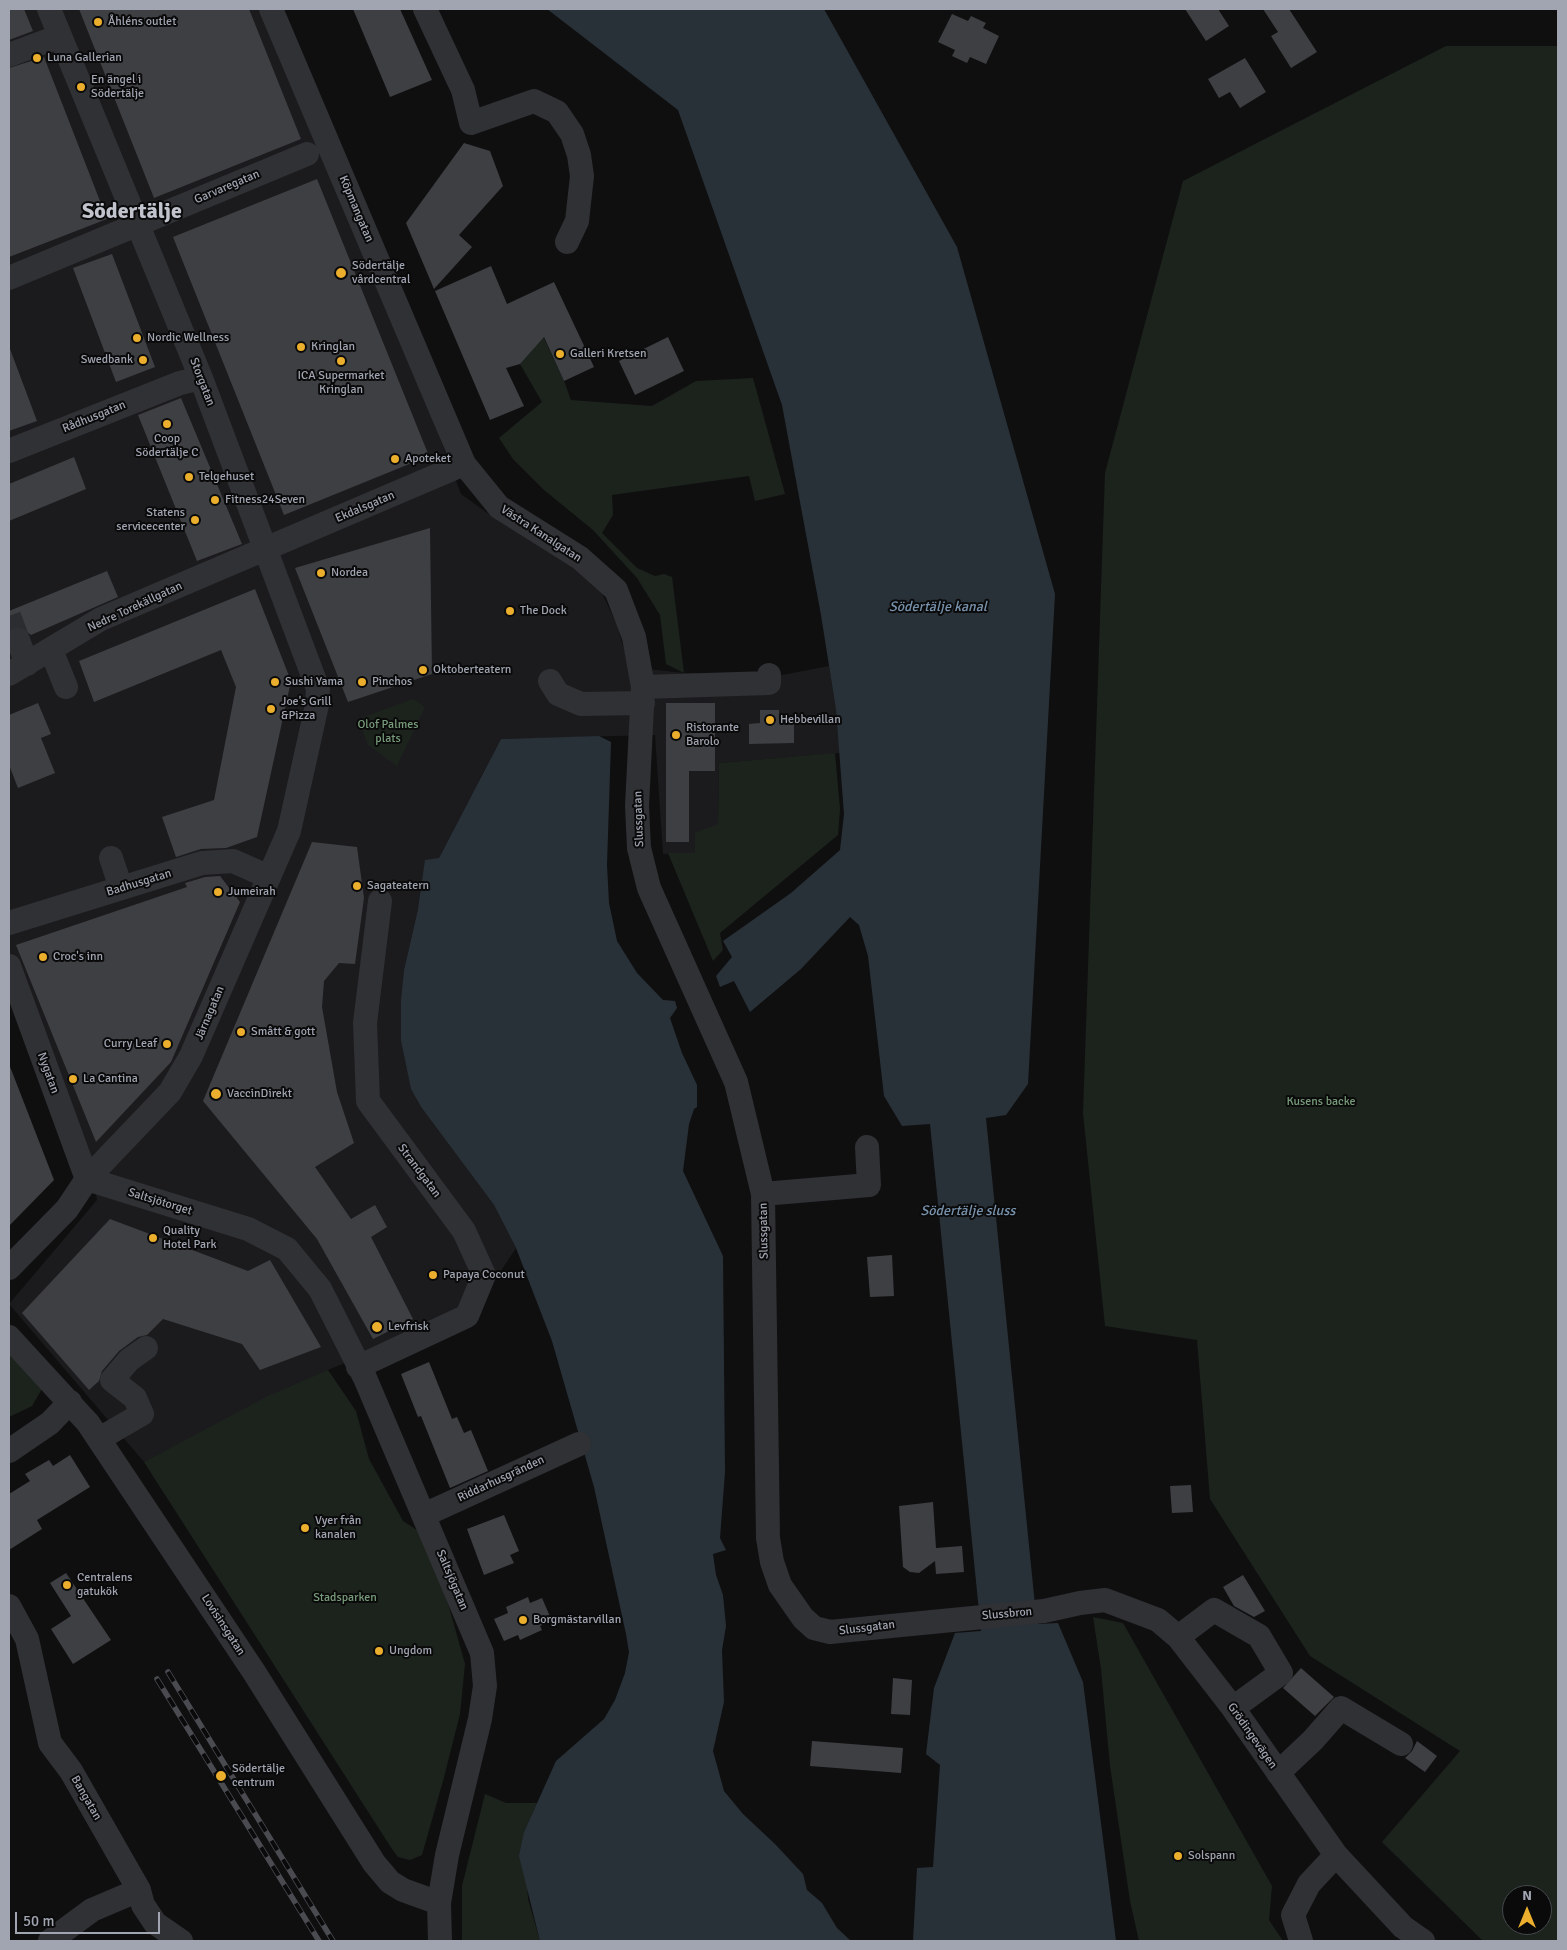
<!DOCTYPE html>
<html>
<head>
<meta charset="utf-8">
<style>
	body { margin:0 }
	#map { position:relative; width:1567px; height:1950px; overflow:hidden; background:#0f0f10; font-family:Signika,sans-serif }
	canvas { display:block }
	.frame { position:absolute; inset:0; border:10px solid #a1a5b1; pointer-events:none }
	.north { position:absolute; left:1502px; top:1885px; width:50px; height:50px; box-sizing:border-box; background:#0a0a0b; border:1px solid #46484d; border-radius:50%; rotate:0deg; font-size:14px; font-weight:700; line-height:20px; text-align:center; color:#a1a5b1 }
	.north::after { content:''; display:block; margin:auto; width:18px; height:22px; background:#ebaf2d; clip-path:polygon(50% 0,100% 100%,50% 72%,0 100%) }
	.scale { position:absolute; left:15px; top:1912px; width:145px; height:22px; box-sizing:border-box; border:2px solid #a1a5b1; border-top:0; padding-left:6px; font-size:15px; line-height:18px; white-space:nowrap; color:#a1a5b1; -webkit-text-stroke:4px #0a0a0b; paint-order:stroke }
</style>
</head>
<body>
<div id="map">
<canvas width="1567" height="1950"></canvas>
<div class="frame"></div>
<div class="north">N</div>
<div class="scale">50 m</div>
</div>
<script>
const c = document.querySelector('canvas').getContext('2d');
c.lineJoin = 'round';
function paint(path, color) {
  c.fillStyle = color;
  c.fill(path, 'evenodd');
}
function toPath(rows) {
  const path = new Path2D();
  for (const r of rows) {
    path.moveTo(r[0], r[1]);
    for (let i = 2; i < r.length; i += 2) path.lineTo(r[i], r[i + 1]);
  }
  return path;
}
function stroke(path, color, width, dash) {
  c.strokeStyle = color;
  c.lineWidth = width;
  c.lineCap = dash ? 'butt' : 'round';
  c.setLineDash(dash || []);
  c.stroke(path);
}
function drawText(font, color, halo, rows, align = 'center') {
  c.font = font + ' Signika,sans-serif';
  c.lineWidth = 4;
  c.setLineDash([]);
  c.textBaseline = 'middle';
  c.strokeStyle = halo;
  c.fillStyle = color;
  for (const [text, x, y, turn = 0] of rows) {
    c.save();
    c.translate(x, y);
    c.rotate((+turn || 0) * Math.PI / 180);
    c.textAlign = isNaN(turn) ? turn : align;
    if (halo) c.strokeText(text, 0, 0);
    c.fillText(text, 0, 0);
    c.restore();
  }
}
paint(toPath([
	[9,9,263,9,429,409,461,494,486,512,566,556,600,589,617,625,629,667,684,673,782,675,829,666,836,710,840,753,719,763,718,825,695,853,663,854,655,735,501,739,439,858,418,909,404,970,401,1041,411,1088,421,1107,494,1205,516,1248,491,1286,424,1330,328,1370,144,1462,9,1304,97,1200,87,1152,9,956]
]), '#1b1b1d');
paint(toPath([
	[1446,46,1558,46,1558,1941,1483,1941,1382,1842,1460,1751,1310,1656,1210,1499,1197,1340,1105,1326,1083,1113,1105,473,1183,181],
	[1512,1895,1542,1895,1542,1925,1512,1925],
	[529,306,564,381,571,400,652,406,696,381,753,378,785,494,755,501,749,476,612,495,613,515,602,533,637,568,655,576,664,574,672,577,684,673,666,664,660,615,637,578,593,530,544,490,513,459,499,438,542,402,520,364],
	[413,699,425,707,397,766,368,745,358,719],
	[835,753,840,809,838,835,720,933,723,950,713,961,668,853,695,853,695,833,718,824,719,763],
	[9,1349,43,1387,32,1406,9,1417],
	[328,1370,356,1411,369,1459,403,1521,420,1532,442,1582,465,1664,460,1714,443,1781,422,1855,410,1860,398,1857,392,1849,144,1462,268,1396],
	[1093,1617,1123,1623,1272,1886,1269,1920,1283,1941,1139,1941,1130,1901,1110,1766,1101,1669],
	[485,1794,506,1803,537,1803,524,1832,528,1899,540,1941,462,1941,462,1886]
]), '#1c231d');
paint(toPath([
	[547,9,824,9,957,247,1055,594,1028,1084,1006,1115,986,1118,1035,1605,1038,1624,1058,1623,1083,1682,1116,1941,913,1941,917,1868,933,1867,940,1765,926,1754,934,1688,955,1633,981,1631,930,1124,902,1126,884,1096,868,956,859,925,850,917,801,969,750,1012,734,981,720,987,716,976,732,957,723,941,791,893,840,850,844,814,836,710,821,615,782,405,678,110],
	[599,736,611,742,607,865,609,903,617,941,637,973,663,1000,675,1001,677,1008,670,1018,682,1053,697,1085,697,1107,694,1109,689,1124,683,1171,723,1256,725,1472,720,1538,726,1550,713,1554,716,1575,723,1595,726,1626,722,1650,724,1702,713,1751,724,1791,743,1814,775,1844,803,1874,807,1890,822,1903,837,1928,851,1941,540,1941,519,1856,524,1832,556,1761,604,1719,615,1700,625,1673,629,1652,626,1634,594,1487,552,1341,516,1248,494,1205,421,1107,411,1089,401,1041,401,1001,404,970,418,909,425,860,439,858,501,739]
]), '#293138');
paint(toPath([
	[9,9,24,9,33,31,9,40],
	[79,9,249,9,301,139,154,198],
	[353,9,400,9,432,80,390,97],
	[1185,9,1218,9,1229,26,1206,41],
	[1263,9,1289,9,1317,52,1291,68,1271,36,1278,32],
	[952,14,968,21,971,16,986,23,983,28,999,36,986,64,970,57,967,63,952,56,955,50,938,42],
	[44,57,107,219,9,257,9,68],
	[1245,58,1266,92,1240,108,1230,92,1219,98,1208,79],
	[464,143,490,151,503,186,459,235,472,247,434,289,406,223],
	[317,179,429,456,284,515,173,237],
	[112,254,155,367,116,382,73,268],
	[491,266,507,304,554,282,594,367,564,381,544,337,520,364,506,368,524,406,490,420,435,291],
	[668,337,684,371,635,395,619,361],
	[10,349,37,421,9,431,9,350],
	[181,398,242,544,197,561,138,415],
	[74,457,86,489,9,521,9,484],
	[430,528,432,674,348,702,295,568],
	[107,571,118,597,31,635,21,627,9,630,9,611],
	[255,589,291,681,257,837,226,848,201,849,176,857,162,817,214,800,236,687,221,650,94,702,79,661],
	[38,703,51,734,41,738,55,773,18,788,9,765,9,715],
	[666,703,715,703,715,771,689,771,689,842,666,842],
	[760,710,779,710,779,723,794,723,794,743,749,744,749,724,760,723],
	[312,842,357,847,364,898,355,964,339,963,324,981,322,1007,337,1092,354,1143,315,1167,351,1219,375,1205,387,1227,371,1237,413,1319,373,1339,317,1239,203,1101],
	[220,876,240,902,171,1062,96,1142,16,945,187,887,185,883,205,877],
	[9,1064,54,1180,9,1226],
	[110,1219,248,1271,270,1260,321,1347,260,1370,242,1344,163,1319,147,1335,138,1337,119,1351,102,1371,99,1381,89,1390,22,1313],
	[892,1255,894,1296,870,1297,867,1257],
	[429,1362,452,1419,457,1417,464,1433,471,1430,488,1471,450,1488,421,1416,418,1417,401,1374],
	[70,1455,90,1487,37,1520,42,1529,9,1550,9,1494,30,1481,25,1474,49,1460,53,1466],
	[1191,1485,1193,1512,1172,1513,1170,1486],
	[933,1502,936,1548,962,1546,964,1572,936,1574,935,1561,919,1573,910,1572,903,1567,899,1506],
	[504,1515,519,1551,510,1555,514,1563,484,1575,467,1529],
	[66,1573,111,1640,73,1664,51,1629,71,1616,50,1583],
	[1243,1575,1265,1611,1254,1617,1234,1606,1223,1587],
	[528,1597,530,1603,542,1598,552,1621,540,1626,542,1630,520,1640,518,1635,504,1641,494,1619,508,1613,506,1607],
	[1301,1668,1334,1697,1315,1716,1283,1688],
	[893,1678,912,1680,910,1715,891,1714],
	[812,1741,903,1748,901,1773,810,1766],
	[1417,1741,1437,1756,1425,1772,1405,1758,1412,1751]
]), '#3e3f43');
stroke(toPath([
	[9,616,18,640]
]), '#2c2d30', 24, [24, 12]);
stroke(toPath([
	[271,9,464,464,499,507,580,558,616,590,634,637,643,687,637,806,639,848,649,888,736,1082,763,1194,768,1538,772,1562,780,1585,803,1618,814,1628,830,1632,1044,1611,1080,1603,1105,1600,1158,1620,1178,1637,1233,1708,1336,1855,1403,1927,1423,1941],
	[425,9,463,90,471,123,534,101,557,112,572,134,579,155,582,176,577,221,567,242],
	[9,55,60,36],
	[9,278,307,154],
	[9,451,180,383,201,378],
	[18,640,27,664],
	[51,650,66,687],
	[9,674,101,619,464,464],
	[550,681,558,694,581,704,643,703],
	[643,687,769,683,769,675],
	[111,858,121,888],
	[9,923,202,863,233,861,269,877],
	[9,966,87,1179],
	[87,1179,248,1229,287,1249,320,1289,365,1378,482,1653,485,1686,480,1719,447,1855,439,1903,440,1941],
	[763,1194,869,1185,867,1147],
	[9,1268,67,1209,87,1179,170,1092,191,1056,289,831,317,705,318,689,201,378,49,9],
	[9,1337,88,1423,254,1672,374,1863,390,1882,403,1890,439,1903],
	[358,1367,467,1316,484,1275,464,1231,368,1101,365,1023,380,901],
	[99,1439,142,1414,135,1398,112,1380,129,1360,146,1348],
	[9,1451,50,1423,70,1402],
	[424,1515,579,1444],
	[9,1606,27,1639,50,1743,71,1771,139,1890,92,1910,50,1941],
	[1178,1637,1214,1610,1259,1636,1281,1673,1233,1708],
	[1278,1773,1313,1740,1341,1708,1401,1744],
	[139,1890,143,1905,155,1923,181,1941],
	[1301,1941,1293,1915,1309,1884,1336,1855]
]), '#303135', 24);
const rail = toPath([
	[168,1672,333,1941],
	[157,1679,319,1941]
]);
stroke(rail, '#494b50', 5.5);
stroke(rail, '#0a0a0b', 4, [11]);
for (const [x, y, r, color] of [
	[98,22,5,"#ebaf2d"],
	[37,58,5,"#ebaf2d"],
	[81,87,5,"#ebaf2d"],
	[341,273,6,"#ebaf2d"],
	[137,338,5,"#ebaf2d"],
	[301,347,5,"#ebaf2d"],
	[560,354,5,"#ebaf2d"],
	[143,360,5,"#ebaf2d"],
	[341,361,5,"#ebaf2d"],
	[167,424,5,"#ebaf2d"],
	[395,459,5,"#ebaf2d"],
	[189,477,5,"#ebaf2d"],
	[215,500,5,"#ebaf2d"],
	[195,520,5,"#ebaf2d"],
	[321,573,5,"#ebaf2d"],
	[510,611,5,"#ebaf2d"],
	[423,670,5,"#ebaf2d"],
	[275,682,5,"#ebaf2d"],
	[362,682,5,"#ebaf2d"],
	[271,709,5,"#ebaf2d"],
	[770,720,5,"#ebaf2d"],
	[676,735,5,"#ebaf2d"],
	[357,886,5,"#ebaf2d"],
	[218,892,5,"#ebaf2d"],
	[43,957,5,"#ebaf2d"],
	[241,1032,5,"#ebaf2d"],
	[167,1044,5,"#ebaf2d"],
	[73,1079,5,"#ebaf2d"],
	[216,1094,6,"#ebaf2d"],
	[153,1238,5,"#ebaf2d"],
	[433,1275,5,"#ebaf2d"],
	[377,1327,6,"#ebaf2d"],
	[305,1528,5,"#ebaf2d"],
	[67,1585,5,"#ebaf2d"],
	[523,1620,5,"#ebaf2d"],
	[379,1651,5,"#ebaf2d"],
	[221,1776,6,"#ebaf2d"],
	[1178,1856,5,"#ebaf2d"]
]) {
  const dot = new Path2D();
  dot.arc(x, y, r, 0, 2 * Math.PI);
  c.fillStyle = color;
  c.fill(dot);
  stroke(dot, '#0a0a0b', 2);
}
drawText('12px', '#a1a5b1', '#0a0a0b', [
	["Åhléns outlet",108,22],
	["Luna Gallerian",47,58],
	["En ängel i",91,80],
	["Södertälje",91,94],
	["Södertälje",352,266],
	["vårdcentral",352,280],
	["Nordic Wellness",147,338],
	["Kringlan",311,347],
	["Galleri Kretsen",570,354],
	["Swedbank",133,360,"right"],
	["ICA Supermarket",341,376,"center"],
	["Kringlan",341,390,"center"],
	["Coop",167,439,"center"],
	["Södertälje C",167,453,"center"],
	["Apoteket",405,459],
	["Telgehuset",199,477],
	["Fitness24Seven",225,500],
	["Statens",185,513,"right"],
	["servicecenter",185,527,"right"],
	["Nordea",331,573],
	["The Dock",520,611],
	["Oktoberteatern",433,670],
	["Sushi Yama",285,682],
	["Pinchos",372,682],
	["Joe's Grill",281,702],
	["&Pizza",281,716],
	["Hebbevillan",780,720],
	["Ristorante",686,728],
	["Barolo",686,742],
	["Sagateatern",367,886],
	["Jumeirah",228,892],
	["Croc's inn",53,957],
	["Smått & gott",251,1032],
	["Curry Leaf",157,1044,"right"],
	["La Cantina",83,1079],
	["VaccinDirekt",227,1094],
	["Quality",163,1231],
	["Hotel Park",163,1245],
	["Papaya Coconut",443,1275],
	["Levfrisk",388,1327],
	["Vyer från",315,1521],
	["kanalen",315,1535],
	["Centralens",77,1578],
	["gatukök",77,1592],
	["Borgmästarvillan",533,1620],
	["Ungdom",389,1651],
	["Södertälje",232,1769],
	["centrum",232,1783],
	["Solspann",1188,1856]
], 'left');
drawText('12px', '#a1a5b1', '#0a0a0b', [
	["Garvaregatan",227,187,-23],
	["Köpmangatan",356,209,67],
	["Storgatan",202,382,69],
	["Rådhusgatan",94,417,-22],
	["Ekdalsgatan",365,507,-23],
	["Västra Kanalgatan",541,534,33],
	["Nedre Torekällgatan",135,607,-25],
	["Slussgatan",639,819,-92],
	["Badhusgatan",139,883,-17],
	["Järnagatan",210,1013,-67],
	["Nygatan",48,1073,70],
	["Strandgatan",419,1171,53],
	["Saltsjötorget",160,1202,17],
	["Slussgatan",764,1231,-91],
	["Riddarhusgränden",501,1479,-25],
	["Saltsjögatan",452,1580,67],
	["Slussbron",1007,1614,-5],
	["Lovisinsgatan",223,1625,57],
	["Slussgatan",867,1628,-7],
	["Grödingevägen",1252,1736,55],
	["Bangatan",86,1798,60]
]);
drawText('12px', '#789c7b', '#0a0a0b', [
	["Olof Palmes",388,725],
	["plats",388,739],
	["Kusens backe",1321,1102],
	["Stadsparken",345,1598]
]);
drawText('italic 14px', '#7892ac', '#0a0a0b', [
	["Södertälje kanal",938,607],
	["Södertälje sluss",968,1211]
]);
drawText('bold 22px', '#c1c4cd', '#0a0a0b', [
	["Södertälje",132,212]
]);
</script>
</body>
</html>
